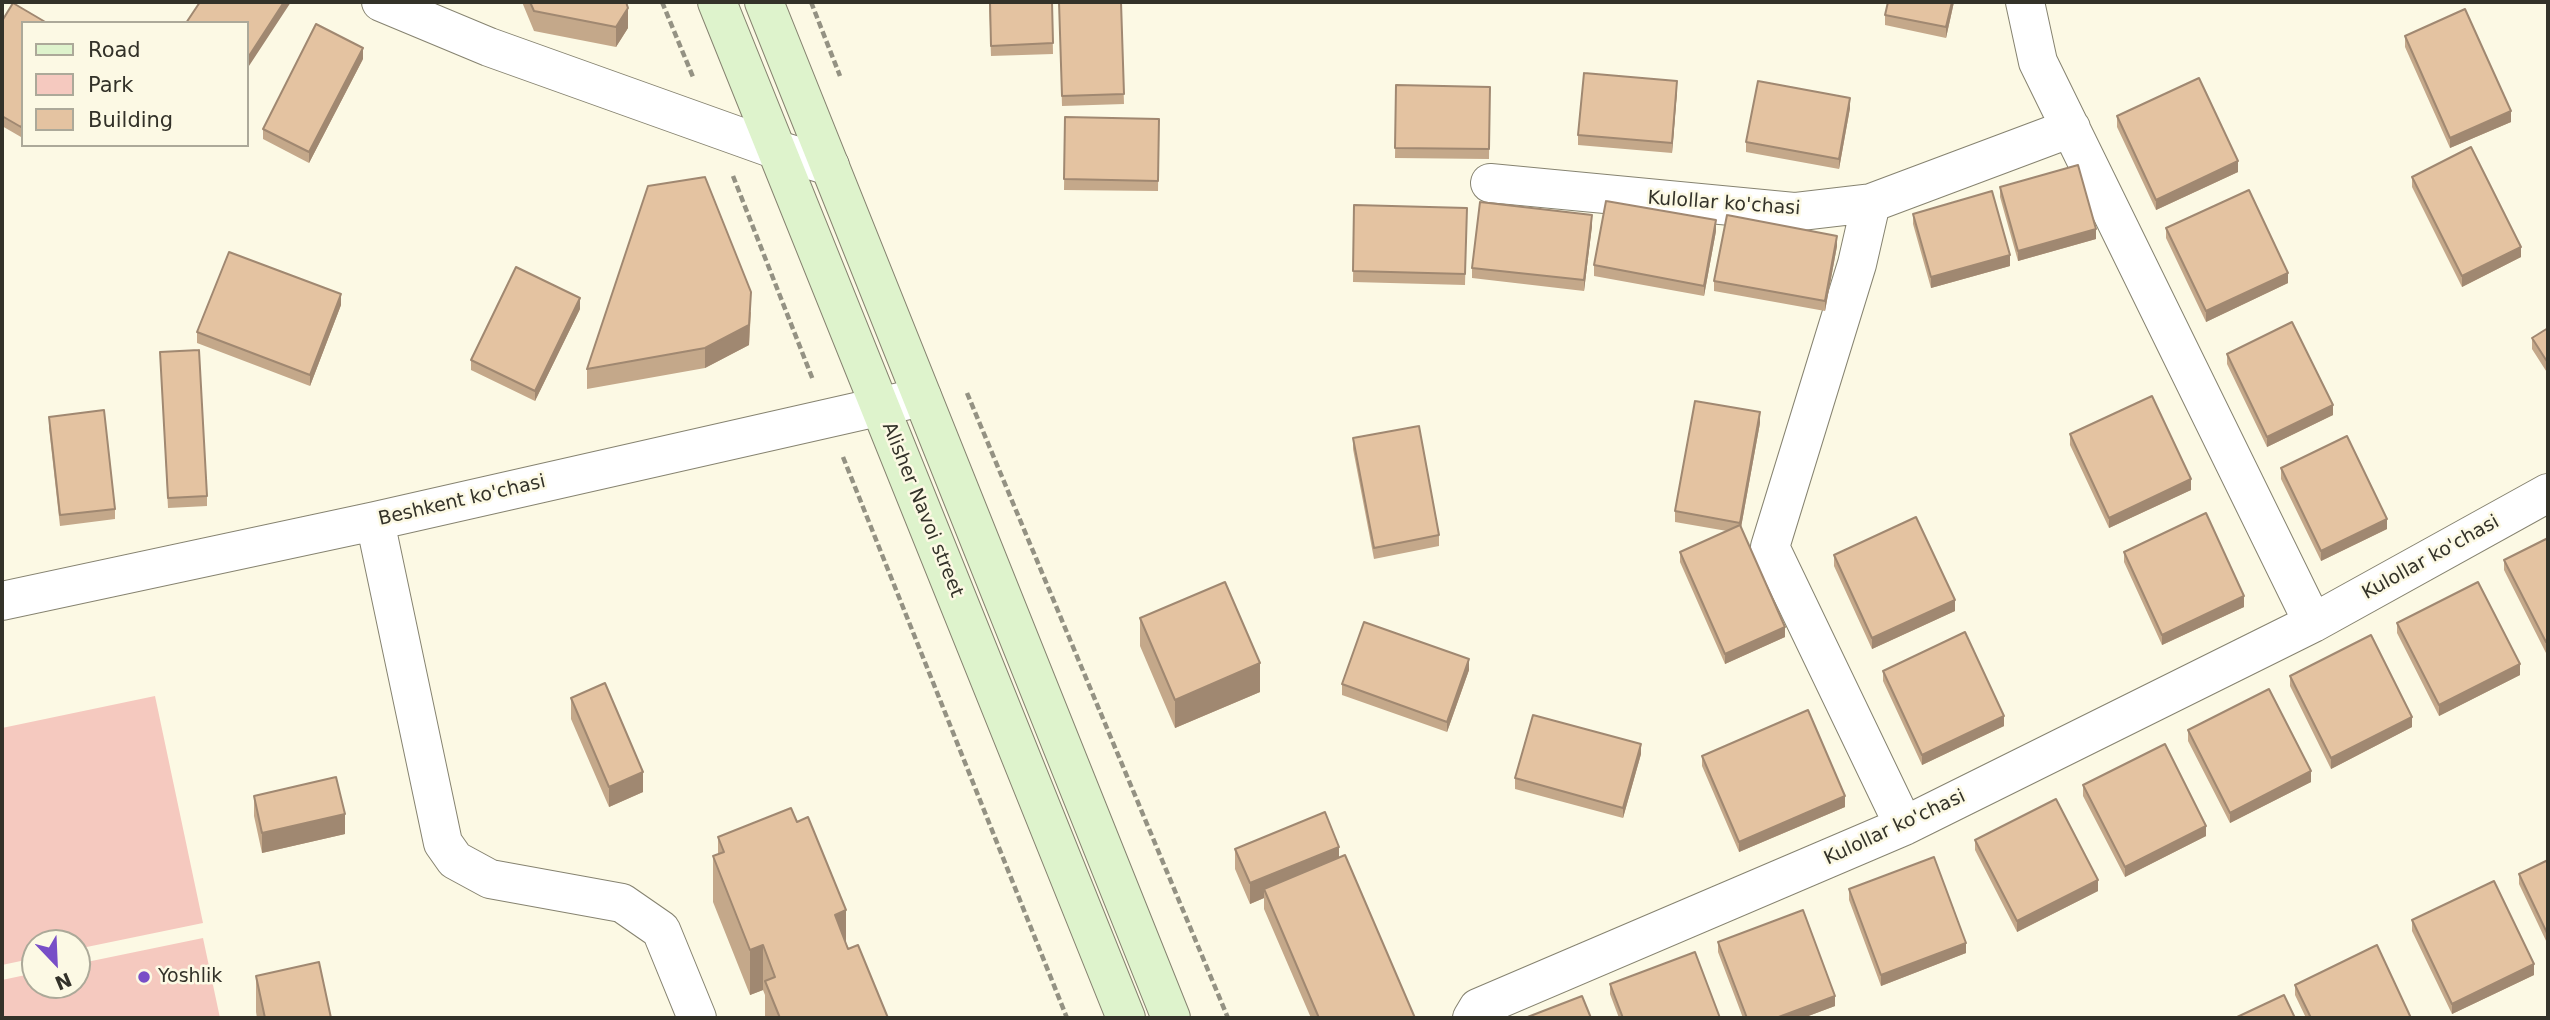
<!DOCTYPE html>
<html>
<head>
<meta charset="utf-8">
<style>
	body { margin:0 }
	#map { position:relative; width:2550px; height:1020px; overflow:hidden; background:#fcf9e4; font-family:"DejaVu Sans",sans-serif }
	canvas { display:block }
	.frame { position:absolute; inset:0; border:4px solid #333229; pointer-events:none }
	.legend { position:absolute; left:21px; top:21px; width:228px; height:126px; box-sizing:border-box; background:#fcf9e4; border:2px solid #aca999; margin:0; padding:9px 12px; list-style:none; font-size:21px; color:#333229 }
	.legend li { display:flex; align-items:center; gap:14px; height:35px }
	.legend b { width:35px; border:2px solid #aca999 }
	.north { position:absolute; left:21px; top:929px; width:70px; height:70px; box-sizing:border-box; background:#fcf9e4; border:2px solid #aca999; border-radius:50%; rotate:157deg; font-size:19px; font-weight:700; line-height:28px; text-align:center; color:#333229 }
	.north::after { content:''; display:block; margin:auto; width:24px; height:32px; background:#784ec7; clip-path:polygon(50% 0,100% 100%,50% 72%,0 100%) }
</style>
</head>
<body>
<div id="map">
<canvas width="2550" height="1020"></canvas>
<div class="frame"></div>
<ul class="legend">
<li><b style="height:9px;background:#def3cc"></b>Road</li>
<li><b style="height:19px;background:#f5c9bf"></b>Park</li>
<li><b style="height:19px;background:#e4c3a1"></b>Building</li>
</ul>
<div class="north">N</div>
</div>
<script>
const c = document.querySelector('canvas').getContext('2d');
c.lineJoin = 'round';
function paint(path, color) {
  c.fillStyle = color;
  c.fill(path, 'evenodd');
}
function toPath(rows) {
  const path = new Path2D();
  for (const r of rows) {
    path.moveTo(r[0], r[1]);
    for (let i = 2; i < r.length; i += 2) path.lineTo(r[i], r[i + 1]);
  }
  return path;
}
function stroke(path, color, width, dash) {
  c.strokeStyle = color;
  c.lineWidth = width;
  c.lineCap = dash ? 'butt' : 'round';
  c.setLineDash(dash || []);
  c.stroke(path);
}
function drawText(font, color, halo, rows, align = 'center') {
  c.font = font + ' "DejaVu Sans",sans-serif';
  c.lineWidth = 5;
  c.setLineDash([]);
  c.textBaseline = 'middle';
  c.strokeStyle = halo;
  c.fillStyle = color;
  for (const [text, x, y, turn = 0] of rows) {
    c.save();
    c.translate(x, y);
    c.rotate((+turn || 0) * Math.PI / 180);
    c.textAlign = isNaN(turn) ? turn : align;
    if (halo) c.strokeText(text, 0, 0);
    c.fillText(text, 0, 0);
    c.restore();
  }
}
paint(toPath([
	[155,696,203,923,77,949,77,943,35,943,35,958,2,965,2,728],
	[203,938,220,1018,2,1018,2,980,35,973,35,985,77,985,77,964]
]), '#f5c9bf');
const street = toPath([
	[381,2,489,47,777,150,830,166],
	[2025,2,2038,62,2313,623],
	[1490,183,1794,212,1871,203,2071,128],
	[1871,203,1857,264,1770,547,1904,826],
	[375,521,443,843,455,860,490,879,622,903,661,930,697,1018],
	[2,601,375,521,922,397],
	[1472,1018,1478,1008,1904,826,2313,623,2548,493]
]);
const secondary = toPath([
	[717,2,1126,1018],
	[764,2,1171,1018]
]);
stroke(street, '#868370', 40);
stroke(secondary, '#868370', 40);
stroke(toPath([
	[662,2,693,77],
	[811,2,840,76],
	[733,176,813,380],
	[967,393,1228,1018],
	[843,457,1067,1018]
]), '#949283', 4.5, [7, 3.5]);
stroke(street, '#fff', 38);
stroke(secondary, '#def3cc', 38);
paint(toPath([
	[522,2,626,2,628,28,616,47,534,31],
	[989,2,1052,2,1053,54,991,56],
	[1059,2,1121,2,1124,104,1062,106],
	[1888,2,1954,2,1946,38,1885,25,1885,15],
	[2,21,23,23,23,134,21,137,2,126],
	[2405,36,2511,122,2450,148,2405,47],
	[363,59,309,163,263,139,263,129],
	[1396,85,1490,87,1489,159,1395,158],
	[1677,91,1672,153,1578,145,1578,135],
	[1850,108,1839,169,1746,152,1746,142],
	[2117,116,2238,172,2156,210,2117,127],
	[1065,117,1159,119,1158,191,1064,190],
	[2412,177,2521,257,2462,287,2412,187],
	[2000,187,2096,239,2018,261,2000,197],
	[1354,205,1467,208,1465,285,1353,282],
	[1913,214,2010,266,1931,288,1913,224],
	[1592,226,1584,291,1472,278,1472,268],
	[2166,228,2288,283,2206,322,2166,238],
	[1716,231,1704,296,1594,276,1594,265],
	[1837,246,1825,311,1714,291,1714,281],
	[341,305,310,386,197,343,197,332],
	[580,309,535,401,471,370,471,360],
	[751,312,749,345,705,368,587,389,587,369],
	[2548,328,2548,374,2532,349,2532,338],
	[160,352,207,496,207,506,168,508],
	[2227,354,2333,415,2267,447,2227,364],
	[49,417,115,509,115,519,60,526,49,428],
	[1760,423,1741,527,1785,637,1725,664,1680,562,1680,552,1727,531,1675,522,1675,511],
	[2070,434,2191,490,2109,528,2070,445],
	[1353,438,1439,535,1439,546,1374,559,1353,449],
	[2281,468,2387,529,2321,561,2281,479],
	[2548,538,2546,653,2504,570,2504,560],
	[2124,552,2244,607,2162,645,2124,562],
	[1834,555,1955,611,1872,649,1834,566],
	[1140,618,1260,692,1175,728,1140,646],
	[2397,623,2520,675,2439,716,2397,633],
	[1469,670,1447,732,1342,695,1342,684],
	[1883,671,2004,726,1922,765,1883,681],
	[2290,676,2412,727,2331,769,2290,686],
	[571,698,643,792,609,807,571,719],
	[2188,730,2311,782,2230,823,2188,741],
	[1641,754,1623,818,1515,789,1515,778],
	[1702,756,1845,807,1739,852,1702,766],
	[2083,785,2206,836,2125,877,2083,796],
	[254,796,345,834,262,853,254,816],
	[718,837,846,943,888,1018,765,1018,765,995,763,990,750,995,713,902,713,856,718,855],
	[1975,840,2098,891,2017,932,1975,850],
	[1235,849,1339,857,1415,1018,1311,1018,1264,909,1264,898,1250,904,1235,869],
	[2548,860,2548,945,2519,884,2519,874],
	[1849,889,1966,953,1881,986,1849,900],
	[2412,920,2534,975,2452,1014,2412,931],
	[1718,942,1835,1006,1803,1018,1743,1018,1718,952],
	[256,976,331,1018,257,1018,256,1012],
	[1610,984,1720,1018,1619,1018,1610,994],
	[2295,985,2411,1018,2306,1018,2295,995]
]), '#c4a88a');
paint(toPath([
	[284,2,291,2,247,69,247,59],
	[1952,2,1954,2,1946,38,1946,27],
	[628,8,628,28,616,47,616,27],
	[363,48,363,59,309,163,309,152],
	[1677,81,1677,91,1672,153,1672,143],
	[1850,98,1850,108,1839,169,1839,159],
	[2511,111,2511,122,2450,148,2450,138],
	[23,123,23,134,21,137,21,127],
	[2238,161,2238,172,2156,210,2156,200],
	[1592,215,1592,226,1584,291,1584,280],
	[1716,220,1716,231,1704,296,1704,286],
	[2096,229,2096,239,2018,261,2018,251],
	[1837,236,1837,246,1825,311,1825,301],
	[2521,247,2521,257,2462,287,2462,276],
	[2010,255,2010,266,1931,288,1931,277],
	[2288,273,2288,283,2206,322,2206,311],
	[751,292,749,345,705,368,705,348],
	[341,294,341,305,310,386,310,375],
	[580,298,580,309,535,401,535,391],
	[2333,405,2333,415,2267,447,2267,437],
	[1760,412,1760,423,1740,533,1740,523],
	[2191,479,2191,490,2109,528,2109,518],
	[2387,519,2387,529,2321,561,2321,551],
	[2244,596,2244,607,2162,645,2162,635],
	[1955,600,1955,611,1872,649,1872,638],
	[1785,627,1785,637,1725,664,1725,654],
	[2548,641,2548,652,2546,653,2546,642],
	[1469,659,1469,670,1447,732,1447,722],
	[1260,663,1260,692,1175,728,1175,700],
	[2520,664,2520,675,2439,716,2439,705],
	[2004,716,2004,726,1922,765,1922,755],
	[2412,717,2412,727,2331,769,2331,758],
	[1641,744,1641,754,1623,818,1623,808],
	[2311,771,2311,782,2230,823,2230,813],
	[643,772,643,792,609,807,609,787],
	[1845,796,1845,807,1739,852,1739,842],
	[345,814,345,834,262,853,262,833],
	[2206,826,2206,836,2125,877,2125,867],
	[1339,847,1339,867,1264,889,1264,898,1250,904,1250,883],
	[2098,880,2098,891,2017,932,2017,921],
	[846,910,846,956,835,915],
	[1966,943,1966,953,1881,986,1881,975],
	[763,945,763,990,750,995,750,950],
	[2534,964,2534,975,2452,1014,2452,1004],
	[1835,996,1835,1006,1803,1018,1776,1018]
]), '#a08871');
const building = toPath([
	[200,2,284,2,247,59,247,23,186,23,200,2],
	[530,2,626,2,628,8,616,27,534,11,530,2],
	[990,2,1052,2,1053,43,991,46,990,2],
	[1059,2,1121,2,1124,94,1062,96,1059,2],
	[1888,2,1952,2,1946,27,1885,15,1888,2],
	[13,3,47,23,23,23,23,123,21,127,2,116,2,21,13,3],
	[2465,9,2511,111,2450,138,2405,36,2465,9],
	[316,24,363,48,309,152,263,129,316,24],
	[1584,73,1677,81,1672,143,1578,135,1584,73],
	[2199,78,2238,161,2156,200,2117,116,2199,78],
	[1758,81,1850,98,1839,159,1746,142,1758,81],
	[1396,85,1490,87,1489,149,1395,148,1396,85],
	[1065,117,1159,119,1158,181,1064,179,1065,117],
	[2471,147,2521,247,2462,276,2412,177,2471,147],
	[2078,165,2096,229,2018,251,2000,187,2078,165],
	[705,177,751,292,749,325,705,348,587,369,648,186,705,177],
	[2249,190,2288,273,2206,311,2166,228,2249,190],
	[1992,191,2010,255,1931,277,1913,214,1992,191],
	[1606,201,1716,220,1704,286,1594,265,1606,201],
	[1480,202,1592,215,1584,280,1472,268,1480,202],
	[1354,205,1467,208,1465,274,1353,271,1354,205],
	[1727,215,1837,236,1825,301,1714,281,1727,215],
	[229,252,341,294,310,375,197,332,229,252],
	[516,267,580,298,535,391,471,360,516,267],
	[2292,322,2333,405,2267,437,2227,354,2292,322],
	[2548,328,2548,363,2532,338,2548,328],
	[199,350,207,496,168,498,160,352,199,350],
	[2152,396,2191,479,2109,518,2070,434,2152,396],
	[1695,401,1760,412,1740,523,1675,511,1695,401],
	[104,410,115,509,60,515,49,417,104,410],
	[1419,426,1439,535,1374,548,1353,438,1419,426],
	[2347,436,2387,519,2321,551,2281,468,2347,436],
	[2206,513,2244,596,2162,635,2124,552,2206,513],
	[1916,517,1955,600,1872,638,1834,555,1916,517],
	[1740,525,1785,627,1725,654,1680,552,1740,525],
	[2548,538,2548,641,2546,642,2504,560,2548,538],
	[1225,582,1260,663,1175,700,1140,618,1225,582],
	[2478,582,2520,664,2439,705,2397,623,2478,582],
	[1364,622,1469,659,1447,722,1342,684,1364,622],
	[1965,632,2004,716,1922,755,1883,671,1965,632],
	[2371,635,2412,717,2331,758,2290,676,2371,635],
	[605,683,643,772,609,787,571,698,605,683],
	[2269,689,2311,771,2230,813,2188,730,2269,689],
	[1808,710,1845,796,1739,842,1702,756,1808,710],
	[1533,715,1641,744,1623,808,1515,778,1533,715],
	[2165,744,2206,826,2125,867,2083,785,2165,744],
	[336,777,345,814,262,833,254,796,336,777],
	[2056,799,2098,880,2017,921,1975,840,2056,799],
	[791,808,797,822,808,817,846,910,835,915,848,949,858,945,888,1018,780,1018,765,981,775,977,763,945,750,950,713,856,724,852,718,837,791,808],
	[1325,812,1339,847,1250,883,1235,849,1325,812],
	[1345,855,1415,1018,1319,1018,1264,889,1345,855],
	[1934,857,1966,943,1881,975,1849,889,1934,857],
	[2548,860,2548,935,2519,874,2548,860],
	[2494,881,2534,964,2452,1004,2412,920,2494,881],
	[1803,910,1835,996,1776,1018,1747,1018,1718,942,1803,910],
	[2377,945,2411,1018,2311,1018,2295,985,2377,945],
	[1695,952,1720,1018,1623,1018,1610,984,1695,952],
	[319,962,331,1018,265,1018,256,976,319,962],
	[2284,995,2295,1018,2235,1018,2284,995],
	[1582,996,1591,1018,1525,1018,1582,996]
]);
paint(building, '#e4c3a1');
stroke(building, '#a08871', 2);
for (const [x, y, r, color] of [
	[144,977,7,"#784ec7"]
]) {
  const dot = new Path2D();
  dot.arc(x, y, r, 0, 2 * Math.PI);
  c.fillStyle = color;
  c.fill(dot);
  stroke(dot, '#fcf9e4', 2.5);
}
drawText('19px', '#333229', '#fcf9e4', [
	["Kulollar ko'chasi",1724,204,4],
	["Beshkent ko'chasi",462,501,-13],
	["Alisher Navoi street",922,510,68],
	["Kulollar ko'chasi",2431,558,-29],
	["Kulollar ko'chasi",1895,828,-25]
]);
drawText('19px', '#333229', '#fcf9e4', [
	["Yoshlik",158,977]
], 'left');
</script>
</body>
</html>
